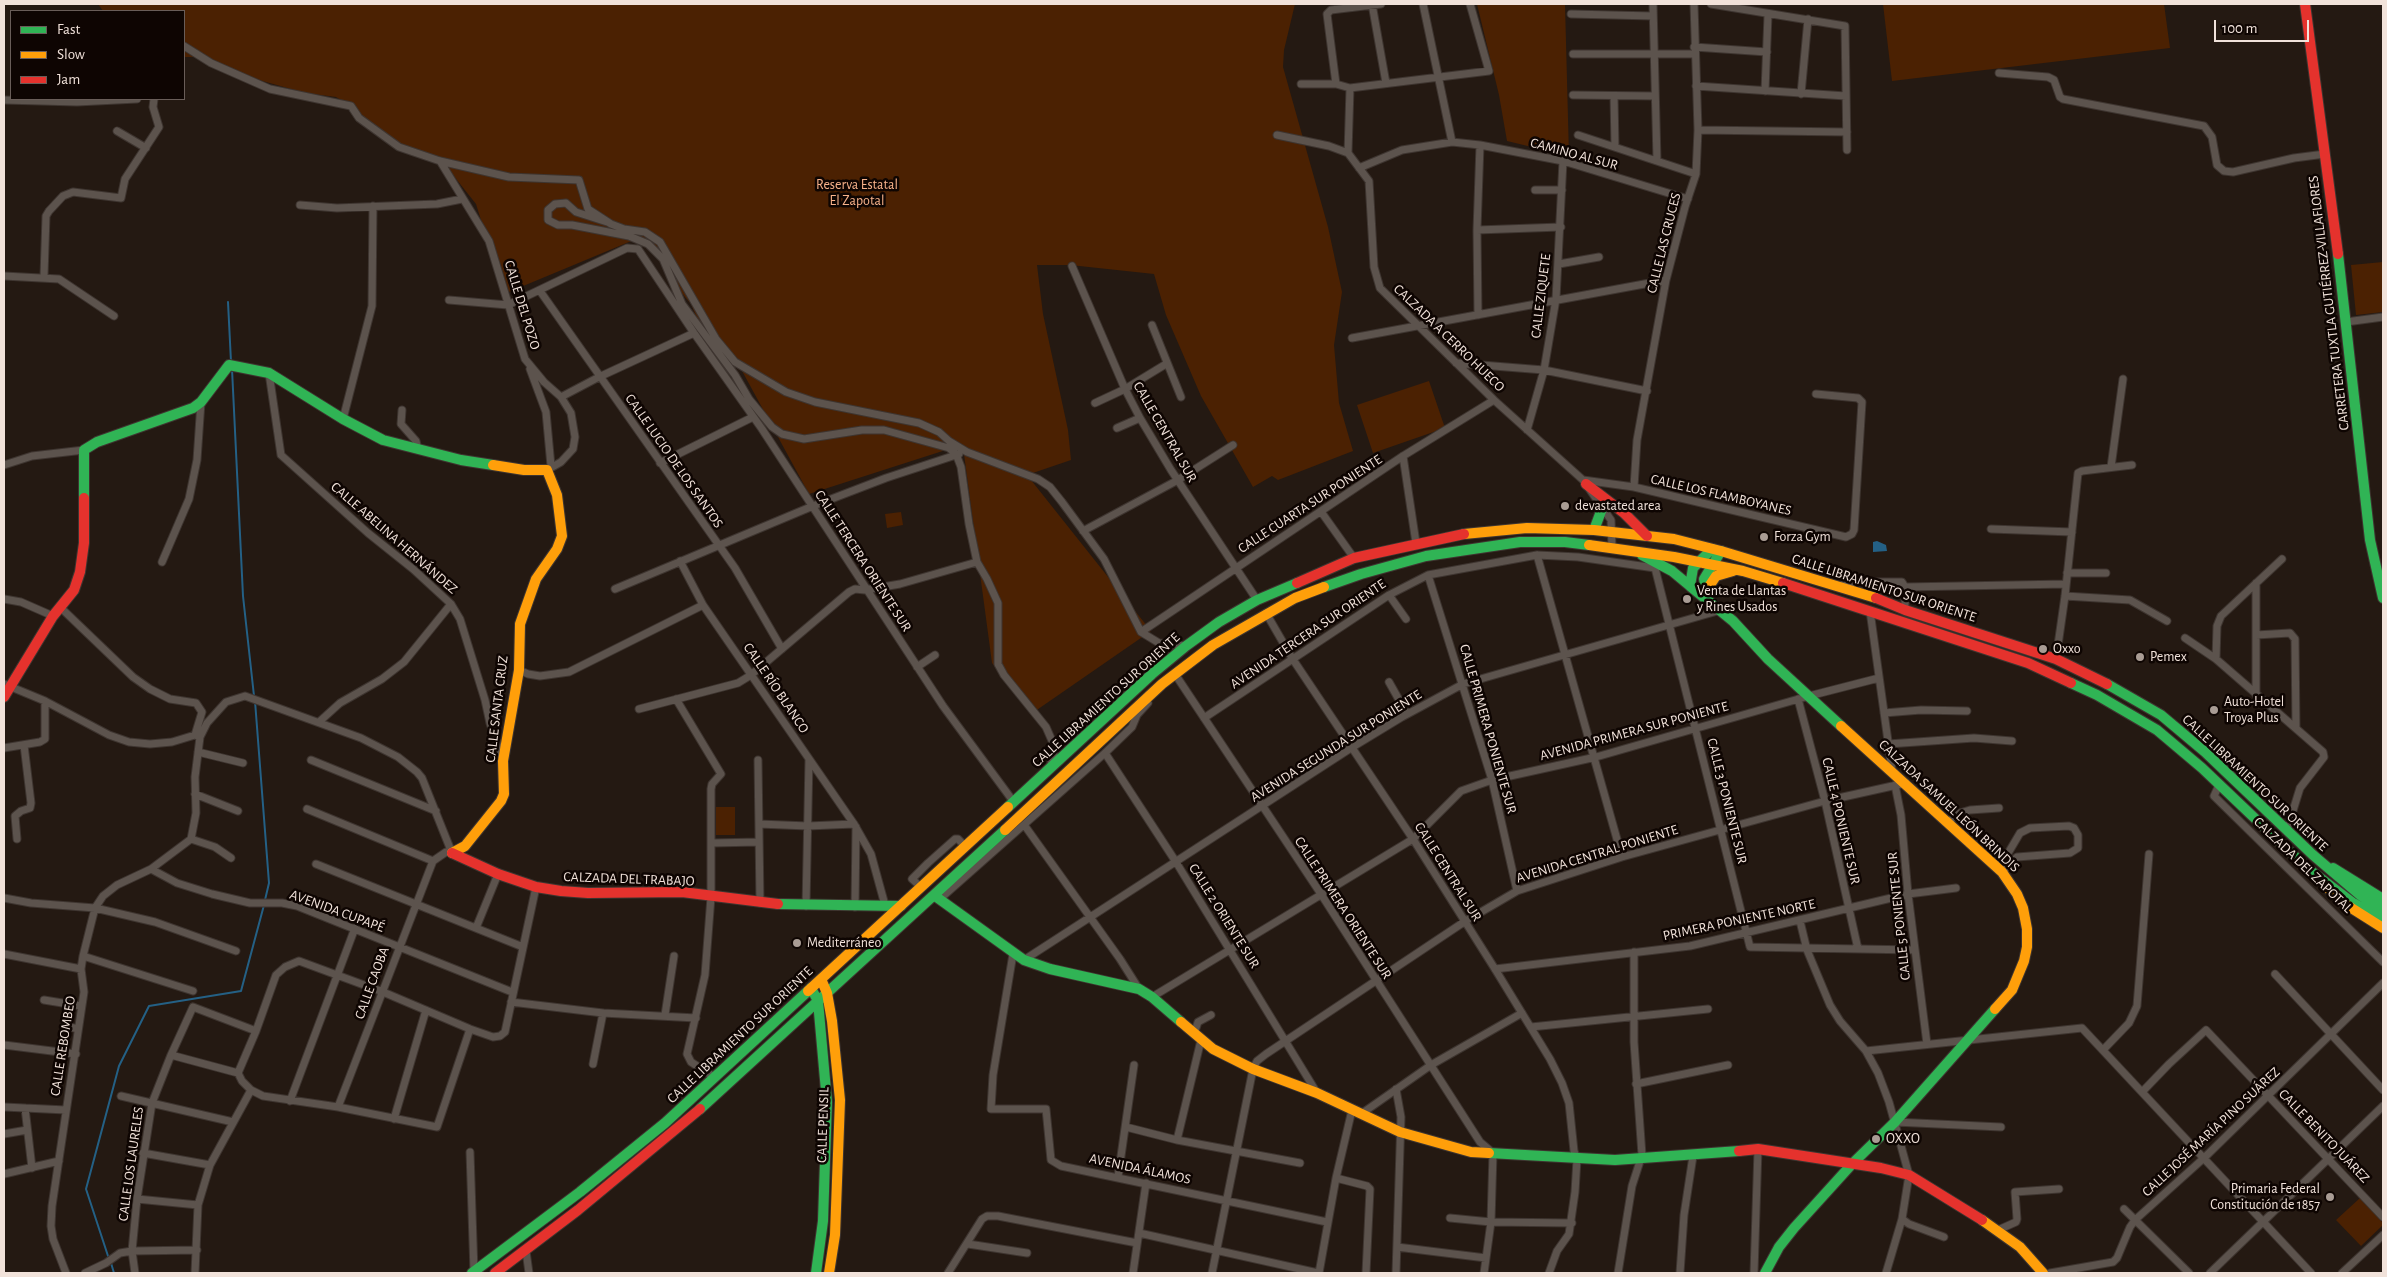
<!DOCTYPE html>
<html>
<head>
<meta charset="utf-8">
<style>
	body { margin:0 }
	#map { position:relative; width:2387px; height:1277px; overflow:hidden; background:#241912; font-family:"Alegreya Sans",sans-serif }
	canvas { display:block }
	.frame { position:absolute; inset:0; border:5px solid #f1e2da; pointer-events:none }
	.legend { position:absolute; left:10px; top:10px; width:175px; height:90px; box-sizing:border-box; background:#0e0502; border:1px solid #695d58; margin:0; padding:6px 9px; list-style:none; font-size:15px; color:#f1e2da }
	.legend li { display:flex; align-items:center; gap:10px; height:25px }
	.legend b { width:25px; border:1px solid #695d58 }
	.scale { position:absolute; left:2214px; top:20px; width:95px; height:22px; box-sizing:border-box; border:2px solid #f1e2da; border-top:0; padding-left:6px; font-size:15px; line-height:18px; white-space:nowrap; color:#f1e2da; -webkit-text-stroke:4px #0e0502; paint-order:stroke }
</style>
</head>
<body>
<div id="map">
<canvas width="2387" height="1277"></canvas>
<div class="frame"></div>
<ul class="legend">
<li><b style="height:6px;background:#30b455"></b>Fast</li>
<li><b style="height:6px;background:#ff9f0a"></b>Slow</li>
<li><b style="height:6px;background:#e5322d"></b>Jam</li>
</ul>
<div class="scale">100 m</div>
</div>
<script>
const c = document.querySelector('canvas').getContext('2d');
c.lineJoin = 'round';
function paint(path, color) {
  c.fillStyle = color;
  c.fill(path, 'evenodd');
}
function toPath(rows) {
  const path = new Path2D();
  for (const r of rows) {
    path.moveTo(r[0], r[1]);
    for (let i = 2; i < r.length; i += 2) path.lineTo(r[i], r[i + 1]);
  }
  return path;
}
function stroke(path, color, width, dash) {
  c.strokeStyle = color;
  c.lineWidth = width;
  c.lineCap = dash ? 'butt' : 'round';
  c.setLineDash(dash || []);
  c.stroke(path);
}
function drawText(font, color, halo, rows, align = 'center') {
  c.font = font + ' "Alegreya Sans",sans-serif';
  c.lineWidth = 5;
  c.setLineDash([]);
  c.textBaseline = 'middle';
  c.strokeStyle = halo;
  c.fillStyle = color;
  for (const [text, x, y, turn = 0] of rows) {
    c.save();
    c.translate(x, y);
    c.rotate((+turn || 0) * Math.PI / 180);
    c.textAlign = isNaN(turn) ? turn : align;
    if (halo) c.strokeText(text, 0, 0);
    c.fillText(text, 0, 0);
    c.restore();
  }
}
paint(toPath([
	[98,4,1295,4,1284,50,1283,67,1328,227,1342,292,1334,345,1339,403,1353,451,1278,480,1272,476,1253,487,1201,396,1166,315,1154,274,1070,265,1037,265,1043,314,1068,430,1071,460,1027,475,1151,631,1031,714,992,663,964,454,952,448,809,494,741,369,731,363,697,318,691,304,679,290,669,266,641,237,504,294,476,204,445,165,392,146,354,108,336,97,305,93,252,78,206,57,184,57,184,11,103,11],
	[1477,4,1565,4,1569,156,1507,141,1499,95],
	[1883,4,2164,4,2170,48,1892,81],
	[2383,262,2383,312,2356,315,2351,265],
	[1429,381,1445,428,1373,453,1357,405],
	[901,512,903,525,887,528,885,514],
	[716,807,735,807,735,835,716,835],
	[2360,1198,2383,1223,2383,1225,2361,1246,2336,1220]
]), '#4b2102');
paint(toPath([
	[1877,541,1886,545,1887,551,1873,552,1873,542]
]), '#246085');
stroke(toPath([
	[228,302,231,362],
	[232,369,243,596,254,696],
	[255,701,269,883,265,900],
	[109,1259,86,1189,119,1066,149,1006,241,991,264,905],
	[111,1263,114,1273]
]), '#246085', 2);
const street = toPath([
	[1372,4,1386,83],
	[1423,4,1452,142],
	[1653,4,1657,160],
	[1711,4,1845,26,1847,150],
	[1571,14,1653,16],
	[184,46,211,63,270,89,351,106,359,118,399,147,440,161,509,177,579,180,588,209,611,224,624,229,645,232,660,242,716,339,735,362,786,392,815,402,919,423,939,432,949,441,967,452,1038,479,1050,487,1062,502,1104,559,1141,632,1159,643,1186,646],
	[1694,47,1767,52],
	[1573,54,1694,54],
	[1999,73,2048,77,2054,80,2060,97,2063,99,2204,126,2212,137,2217,165,2224,171,2233,172,2294,158,2325,154],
	[1301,84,1336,84,1350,88,1489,71,1470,4],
	[1336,84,1327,14,1331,10,1381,4],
	[1696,86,1846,96],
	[1765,91,1768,15],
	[1801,94,1808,19],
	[1573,95,1655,96],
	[1614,96,1615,147],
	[4,100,77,102,137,99],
	[1698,130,1847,132],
	[117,131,146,148],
	[1277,135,1329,146,1348,153,1369,181,1374,267,1380,288,1494,400,1583,480,1611,520,1612,547],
	[1578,135,1696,174],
	[1348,153,1350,88],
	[440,161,489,241,525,359,544,382,561,397,571,413,575,437,573,449,561,462,547,470],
	[1359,168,1402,150,1452,142,1480,145,1563,161,1688,199],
	[1535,190,1562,190],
	[300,205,337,208,437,204,462,199],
	[607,222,576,212,566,203,555,204,548,210,548,220,558,225,572,225,629,236,648,244,663,259,682,304,735,375,749,399,772,427,782,434,804,439,862,430,884,430,949,448,956,454,961,467,969,524,977,562,987,579,998,603,998,664,1004,675,1046,727,1053,743,1054,755,1050,767],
	[1477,230,1561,227],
	[1559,264,1599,257],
	[1072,266,1125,389,1140,418,1171,470,1257,600],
	[4,276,59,279,114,316],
	[44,276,46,216,49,211,63,196,73,192,121,198,125,179,159,127,153,107,154,99],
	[540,291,735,568,782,649],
	[449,300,508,305,627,248,638,249,694,333,762,429,943,706,1013,801],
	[1478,315,1477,230,1480,145],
	[2346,322,2383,317],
	[1152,325,1181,397],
	[1352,338,1666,280],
	[1456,363,1544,370,1647,391],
	[530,369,546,412,551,466],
	[269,373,281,455,368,533,413,569,451,604,460,619,485,700,490,723,503,761],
	[561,397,599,377,694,333],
	[1095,403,1125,389,1166,364],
	[402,410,401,424,416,441,418,450],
	[343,419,372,306,373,206],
	[1117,428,1140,418],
	[1527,430,1544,370,1556,299,1563,161],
	[1403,456,1416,543],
	[660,463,753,417],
	[4,465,32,456,84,450],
	[2111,467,2123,379],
	[1583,480,1634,487,1846,537,1852,534,1854,530,1862,402,1858,398,1816,394],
	[1634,487,1637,440,1666,280,1685,207,1696,174,1698,130,1694,4],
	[1322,513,1354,558],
	[1991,529,2072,532],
	[1083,531,1178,480,1233,445],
	[1537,555,1622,857],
	[1653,560,1750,947,1915,950],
	[680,561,703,605,854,824,871,854,885,905],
	[162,562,189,499,197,460,201,402],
	[2067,573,2106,573],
	[1428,575,1492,780,1517,891],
	[2256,583,2256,695],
	[1838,587,1844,584,1858,582,1902,582,1905,587,1905,610],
	[1905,587,2066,584],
	[615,589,813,506,886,478,959,454],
	[1389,595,1406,619],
	[2065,596,2130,600,2167,621],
	[4,599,21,602,53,616],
	[60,607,133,677,150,689,170,699,196,703,202,712,195,735],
	[1870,611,1892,770],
	[1266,613,1292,658,1413,839,1495,969,1550,1059,1562,1083,1569,1103,1574,1151,1577,1159,1575,1192,1569,1234,1557,1251,1549,1273],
	[1141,632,1403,456,1494,400],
	[2256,635,2290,633,2295,639,2296,728],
	[2185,638,2216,659,2323,752,2324,757,2300,788,2287,830],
	[2056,659,2065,596,2078,473,2082,471,2132,465],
	[2216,659,2217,626,2221,616,2282,559],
	[917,667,935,655],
	[519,670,528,674,540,676,569,672,703,605],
	[1175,674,1321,894,1480,1142,1493,1153,1491,1222,1484,1273],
	[1389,682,1407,714],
	[4,684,45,701,109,735,129,742,150,744,172,742,195,735,200,737],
	[676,699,721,774,712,784,711,789,711,897,705,975,687,1054,691,1062,714,1077],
	[1798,699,1825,801,1858,949],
	[639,709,738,683,751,675,849,592,855,589,865,590,900,584,977,562],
	[1884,713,1921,710,1967,711],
	[1204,718,1389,595,1428,575,1537,555,1578,557,1655,568],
	[319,722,340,703,382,679,404,662,451,604],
	[1888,744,1974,738,2012,741],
	[4,748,40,742,45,739,45,701],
	[198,752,243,763],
	[1105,753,1176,862,1317,1093],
	[311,760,436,811],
	[758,760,760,903],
	[1895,785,1901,815,1908,894,1927,1044],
	[2219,785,2214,796,2383,962],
	[195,794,238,811],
	[307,809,433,861],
	[1948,822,1960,813,1970,810,1999,808],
	[759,824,808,826,854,824],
	[1025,826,1120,959,1139,989],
	[17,839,15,816,21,811,30,808,31,803,24,745],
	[191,839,215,847,231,858],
	[712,843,759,842],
	[316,864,523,947],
	[1995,866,2007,855,2020,833,2030,828,2069,826,2074,828,2078,835,2078,848,2070,853,2017,857,2002,872],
	[151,869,177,883,212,894,250,903,282,903,297,906,512,992],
	[921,887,912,879,928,863,955,839,958,839,964,845],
	[4,898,31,903,95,908,155,922,236,951],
	[940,899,1105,753,1132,727,1137,715,1148,703],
	[806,906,809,759],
	[855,907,856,827],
	[1800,921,1807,950,1830,1005,1840,1021,1866,1051,1878,1073,1889,1102,1909,1175,1902,1219,1886,1273],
	[476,928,498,874],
	[4,954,81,969],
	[1013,954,993,1075,991,1109,1046,1109,1051,1160,1061,1166,1327,1222],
	[83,956,193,991],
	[1024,960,1351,748,1402,717,1463,684,1721,610],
	[1495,969,1690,946,1908,894,1956,888],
	[2275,974,2383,1090],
	[1152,997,1413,839,1461,791,1492,780,1596,757,1809,696,1879,678],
	[44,1000,81,1006],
	[511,1002,603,1013,696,1018],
	[665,1015,674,956],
	[70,1027,78,1029],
	[1531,1027,1708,1009],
	[470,1029,437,1127,338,1107,263,1096,251,1090,242,1081,238,1073,256,1031,276,975,285,967,299,961,383,992,470,1029,493,1037,500,1036,505,1032,536,887],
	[1194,1034,1198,1022,1211,1015],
	[4,1045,76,1054],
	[2103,1050,2129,1023,2137,1006,2149,854],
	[1866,1051,2082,1028,2311,1273],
	[171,1055,238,1073],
	[593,1064,603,1013],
	[1636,1084,1728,1065],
	[1396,1089,1401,1117,1396,1273],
	[2142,1092,2169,1064,2206,1030,2383,1217],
	[121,1096,233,1122],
	[290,1101,355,928],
	[4,1107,66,1110],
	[25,1108,32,1168],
	[1361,1114,1431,1065,1522,1013],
	[394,1119,426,1010],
	[1895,1122,2001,1127],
	[1126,1127,1177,1140,1300,1163],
	[4,1134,27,1130],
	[1177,1140,1201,1040],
	[470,1152,474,1272],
	[143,1153,210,1165],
	[4,1174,59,1161],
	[1118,1177,1134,1065],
	[1336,1178,1367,1186,1370,1189,1366,1273],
	[137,1199,198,1205],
	[2124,1209,2189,1273],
	[1450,1218,1491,1222,1572,1223],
	[1902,1219,1909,1224,1944,1237],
	[1998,1230,2016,1222,2017,1219,2015,1192,2059,1189],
	[1139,1233,1318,1273],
	[968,1244,1027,1253],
	[1397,1247,1486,1258],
	[526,1251,529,1273],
	[66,1273,53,1239,51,1226,52,1206,84,992,81,969,83,956,95,908,103,896,117,885,151,869,191,839,196,813,195,777,200,737,207,723,226,702,245,696,361,738,398,757,417,772,422,778,452,853,446,852,433,861,338,1107],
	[85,1273,106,1263,120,1253,132,1251,197,1250],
	[135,1273,132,1251,137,1199,152,1103,171,1055,193,1007,256,1031],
	[195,1273,198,1205,210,1165,251,1090],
	[948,1273,982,1219,987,1216,998,1216,1137,1243],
	[1133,1273,1146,1183],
	[1212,1273,1253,1069,1257,1061,1266,1054,1464,922,1517,891,1622,857,1825,801,1906,783],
	[1319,1273,1336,1178,1352,1110],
	[1618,1273,1632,1186,1642,1155,1634,1042,1634,952],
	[1680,1273,1684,1215,1693,1156],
	[1754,1273,1758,1149],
	[2050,1273,2113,1262,2117,1258,2130,1227,2135,1220,2204,1158,2383,983],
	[2210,1273,2383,1106],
	[2342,1273,2383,1235]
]);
const fast = toPath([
	[2338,254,2370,540,2383,598],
	[84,498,84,450,97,442,193,408,201,402,229,365,269,373,343,419,383,440,461,460,493,465],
	[1594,530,1603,506],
	[1712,549,1693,568,1690,586,1733,621,1768,659,1841,726],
	[1642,555,1672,571,1690,586],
	[1324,587,1361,574,1426,556,1520,542,1565,542,1589,545],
	[1707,596,1704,579,1721,551],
	[2071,683,2097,695,2157,730,2202,768,2307,868,2353,903,2383,919],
	[2107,684,2161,715,2205,752,2313,855,2360,895,2383,909],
	[1008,807,1152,674,1186,646,1219,622,1257,600,1297,583],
	[2333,868,2383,899],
	[935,896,1024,960,1050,969,1139,989,1152,997,1181,1022],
	[778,904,901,906],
	[811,988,818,1001,827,1102,823,1221,816,1273],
	[700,1109,1005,830],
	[1489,1153,1615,1160,1739,1151],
	[472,1273,580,1192,665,1123,808,991],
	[1765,1273,1779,1247,1794,1228,1852,1164,1895,1122,1995,1009]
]);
const slow = toPath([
	[1464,534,1527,528,1594,530,1674,539,1721,551,1876,598],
	[1589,545,1674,557,1743,571,1783,583],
	[1706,591,1716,576,1733,571],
	[1841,726,2002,872,2017,894,2023,908,2027,929,2027,947,2024,961,2012,990,1995,1009],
	[1005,830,1162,684,1213,645,1295,598,1324,587],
	[452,853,465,846,501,801,504,794,503,761,519,670,520,624,536,579,557,549,562,536,557,495,547,470,524,470,493,465],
	[2329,889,2345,904,2383,928],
	[821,979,827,993,832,1021,840,1100,835,1235,829,1273],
	[808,991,1008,807],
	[1181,1022,1213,1049,1253,1069,1317,1093,1400,1132,1471,1152,1489,1153],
	[1982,1220,2020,1247,2043,1273]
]);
const jam = toPath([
	[2305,4,2338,254],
	[1586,484,1624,513,1647,536],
	[1297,583,1354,558,1464,534],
	[1783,583,2028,663,2071,683],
	[1876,598,1905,610,2056,659,2107,684],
	[4,697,53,616,74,590,80,572,84,543,84,498],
	[452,853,498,874,536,887,561,891,588,893,682,892,778,904],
	[1739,1151,1758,1149,1881,1168,1909,1175,1982,1220],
	[495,1273,578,1210,700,1109]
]);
stroke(street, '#3e3530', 9);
stroke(fast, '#3e3530', 12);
stroke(slow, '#3e3530', 12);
stroke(jam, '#3e3530', 12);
stroke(street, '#5c534d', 7);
stroke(fast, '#30b455', 10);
stroke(slow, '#ff9f0a', 10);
stroke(jam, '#e5322d', 10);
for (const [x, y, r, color] of [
	[1565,506,5,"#a99c94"],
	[1764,537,5,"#a99c94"],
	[1687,599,5,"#a99c94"],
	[2043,649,5,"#a99c94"],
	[2140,657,5,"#a99c94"],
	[2214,710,5,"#a99c94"],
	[797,943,5,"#a99c94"],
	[1876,1139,5,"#a99c94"],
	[2330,1197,5,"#a99c94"]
]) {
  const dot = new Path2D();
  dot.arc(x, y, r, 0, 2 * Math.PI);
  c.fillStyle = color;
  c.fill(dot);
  stroke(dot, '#0e0502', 2);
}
drawText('14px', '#f1e2da', '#0e0502', [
	["CAMINO AL SUR",1574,154,15],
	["CALLE LAS CRUCES",1664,243,-76],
	["CALLE ZIQUETE",1541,296,-83],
	["CARRETERA TUXTLA GUTIÉRREZ-VILLAFLORES",2329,303,-97],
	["CALLE DEL POZO",522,305,73],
	["CALZADA A CERRO HUECO",1449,338,44],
	["CALLE CENTRAL SUR",1165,432,60],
	["CALLE LUCIO DE LOS SANTOS",674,461,55],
	["CALLE LOS FLAMBOYANES",1721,495,13],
	["CALLE CUARTA SUR PONIENTE",1310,504,-33],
	["CALLE ABELINA HERNÁNDEZ",394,538,41],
	["CALLE TERCERA ORIENTE SUR",863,561,57],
	["CALLE LIBRAMIENTO SUR ORIENTE",1884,588,18],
	["AVENIDA TERCERA SUR ORIENTE",1308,634,-34],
	["CALLE RÍO BLANCO",776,688,56],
	["CALLE LIBRAMIENTO SUR ORIENTE",1106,700,-42],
	["CALLE SANTA CRUZ",497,709,-83],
	["CALLE PRIMERA PONIENTE SUR",1488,729,74],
	["AVENIDA PRIMERA SUR PONIENTE",1634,731,-15],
	["AVENIDA SEGUNDA SUR PONIENTE",1336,746,-32],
	["CALLE LIBRAMIENTO SUR ORIENTE",2255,783,43],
	["CALLE 3 PONIENTE SUR",1727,801,76],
	["CALZADA SAMUEL LEÓN BRINDIS",1949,806,43],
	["CALLE 4 PONIENTE SUR",1841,821,77],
	["AVENIDA CENTRAL PONIENTE",1597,854,-17],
	["CALZADA DEL ZAPOTAL",2303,865,44],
	["CALLE CENTRAL SUR",1448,872,58],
	["CALZADA DEL TRABAJO",629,879,2],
	["CALLE PRIMERA ORIENTE SUR",1343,908,57],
	["AVENIDA CUPAPÉ",337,911,20],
	["CALLE 2 ORIENTE SUR",1224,916,58],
	["CALLE 5 PONIENTE SUR",1899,916,-96],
	["PRIMERA PONIENTE NORTE",1739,920,-12],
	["CALLE CAOBA",372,983,-70],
	["CALLE LIBRAMIENTO SUR ORIENTE",740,1035,-43],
	["CALLE REBOMBEO",63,1046,-81],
	["CALLE PENSIL",823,1125,-88],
	["CALLE JOSÉ MARÍA PINO SUÁREZ",2211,1132,-43],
	["CALLE BENITO JUÁREZ",2324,1136,46],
	["CALLE LOS LAURELES",131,1164,-82],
	["AVENIDA ÁLAMOS",1140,1169,12]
]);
drawText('14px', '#f9b38b', '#0e0502', [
	["Reserva Estatal",857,185],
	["El Zapotal",857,201]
]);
drawText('14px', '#f1e2da', '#0e0502', [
	["devastated area",1575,506],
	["Forza Gym",1774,537],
	["Venta de Llantas",1697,591],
	["y Rines Usados",1697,607],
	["Oxxo",2053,649],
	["Pemex",2150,657],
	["Auto-Hotel",2224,702],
	["Troya Plus",2224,718],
	["Mediterráneo",807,943],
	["OXXO",1886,1139],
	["Primaria Federal",2320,1189,"right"],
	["Constitución de 1857",2320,1205,"right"]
], 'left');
</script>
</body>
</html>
